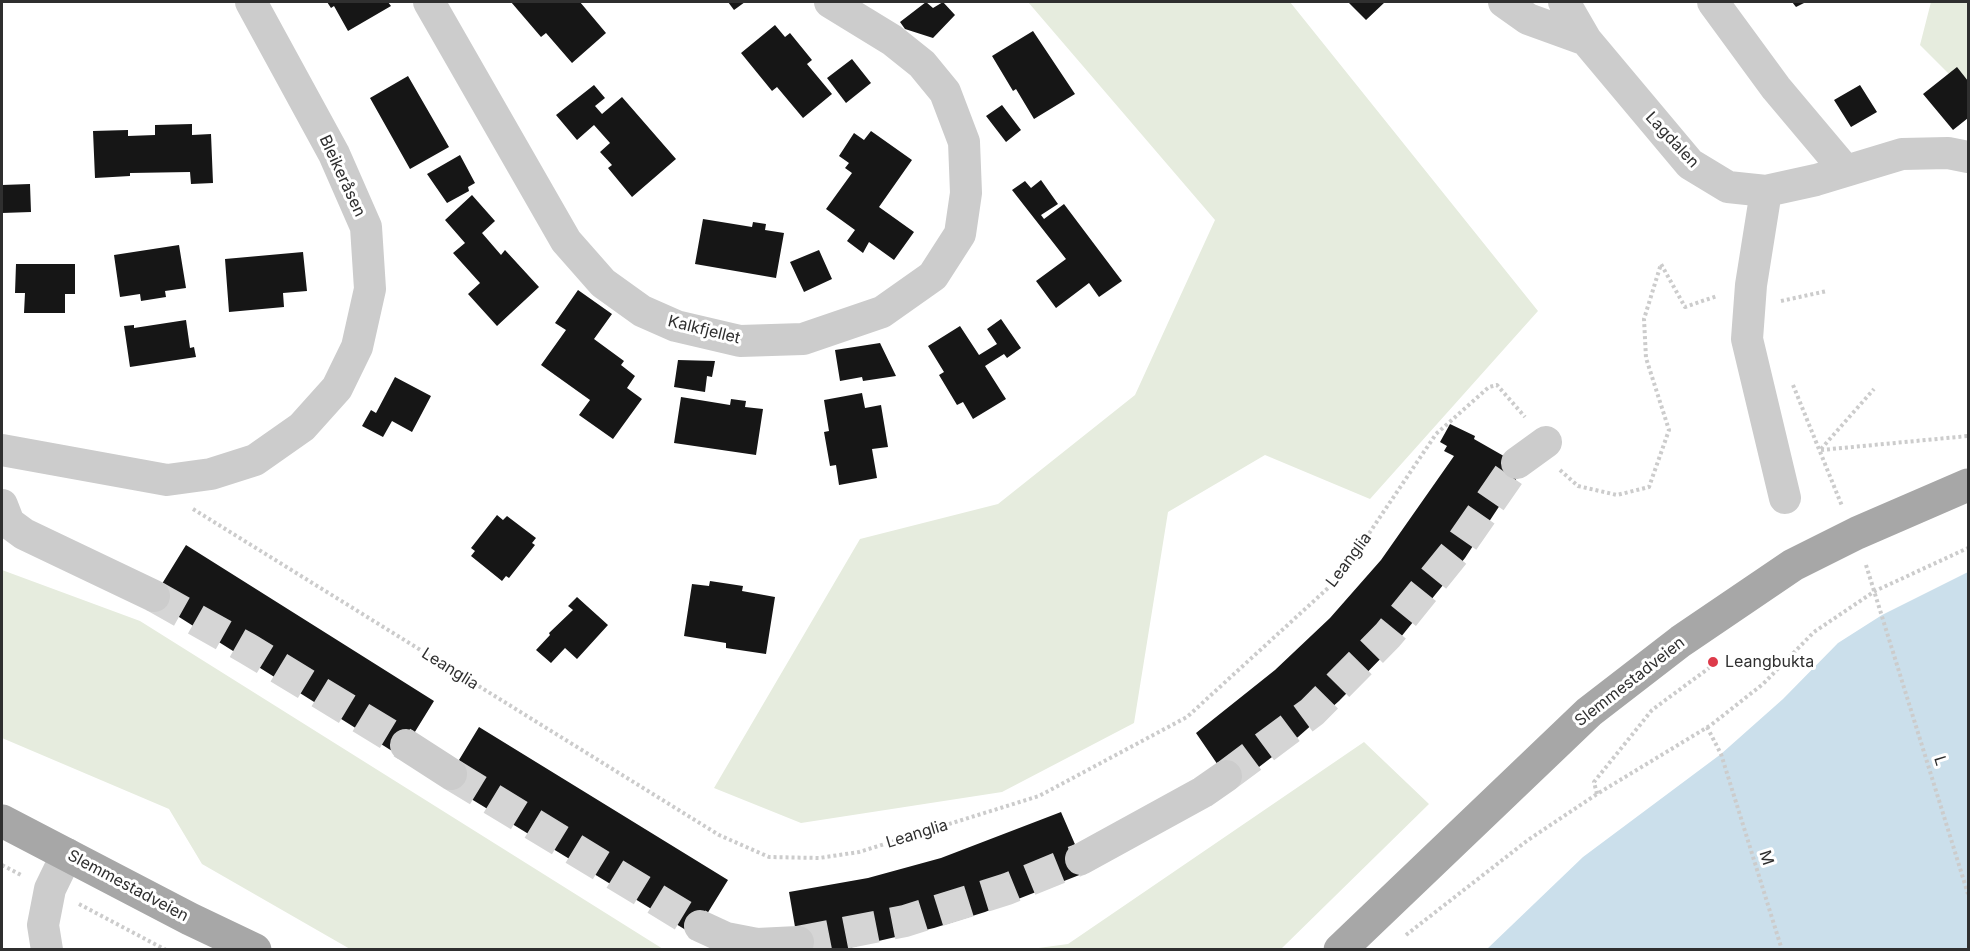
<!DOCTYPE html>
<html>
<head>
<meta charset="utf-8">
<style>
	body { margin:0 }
	#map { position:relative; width:1970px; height:951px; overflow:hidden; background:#fff; font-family:Inter,sans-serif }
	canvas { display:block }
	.frame { position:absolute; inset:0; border:3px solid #2f2f2f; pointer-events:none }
</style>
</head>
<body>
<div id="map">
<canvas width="1970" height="951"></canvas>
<div class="frame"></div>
</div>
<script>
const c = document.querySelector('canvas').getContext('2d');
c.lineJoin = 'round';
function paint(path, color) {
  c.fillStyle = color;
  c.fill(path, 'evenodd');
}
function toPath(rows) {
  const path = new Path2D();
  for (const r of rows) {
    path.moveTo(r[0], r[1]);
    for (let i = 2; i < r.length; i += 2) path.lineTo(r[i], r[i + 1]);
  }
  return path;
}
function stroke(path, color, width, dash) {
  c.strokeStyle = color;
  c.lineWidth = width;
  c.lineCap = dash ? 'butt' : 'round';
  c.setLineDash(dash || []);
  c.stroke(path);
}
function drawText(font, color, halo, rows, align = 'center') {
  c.font = font + ' Inter,sans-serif';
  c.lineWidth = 6;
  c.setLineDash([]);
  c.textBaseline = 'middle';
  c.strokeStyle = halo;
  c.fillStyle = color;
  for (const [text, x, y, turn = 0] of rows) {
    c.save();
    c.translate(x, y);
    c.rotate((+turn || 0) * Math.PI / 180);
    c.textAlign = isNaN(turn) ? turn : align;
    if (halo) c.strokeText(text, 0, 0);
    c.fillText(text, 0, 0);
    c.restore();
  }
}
paint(toPath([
	[1028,2,1290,2,1538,311,1370,499,1265,455,1168,512,1134,723,1002,792,801,823,714,788,860,539,998,504,1135,395,1215,220],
	[1931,2,1968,2,1968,93,1920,45],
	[2,570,140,621,663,949,350,949,202,864,169,809,2,738],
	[1364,742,1429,804,1281,949,1031,949,1068,944]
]), '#e6ecde');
paint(toPath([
	[1968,572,1968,949,1487,949,1583,857,1721,754,1783,699,1838,643,1882,615]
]), '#cbdfeb');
paint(toPath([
	[327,2,388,2,391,6,348,31,334,6,331,8],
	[511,2,580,2,606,33,572,63,546,33,541,37],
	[728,2,745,2,734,10],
	[926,2,933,8,943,2,955,15,933,38,905,29,900,22],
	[1348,2,1385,2,1366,20],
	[1792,2,1806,2,1796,7],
	[775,25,785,37,790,33,812,60,807,64,832,94,803,118,777,87,772,91,741,53],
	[1033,31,1075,94,1034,119,1016,89,1013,91,992,56],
	[852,59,871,83,846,103,827,78],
	[1957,67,1968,81,1968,118,1953,130,1923,94],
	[408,76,449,147,410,169,370,98],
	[594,85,605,98,595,106,602,114,622,97,676,159,632,197,608,168,612,165,600,152,610,143,594,125,577,140,556,115],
	[1860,85,1877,112,1851,127,1834,100],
	[1002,105,1021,130,1006,142,986,116],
	[192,124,192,135,211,134,213,183,191,184,190,172,130,173,130,176,95,178,93,131,128,130,128,136,155,135,155,125],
	[871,131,912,160,879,207,914,232,894,260,869,242,863,253,847,241,855,230,826,209,852,173,845,168,849,163,839,156,854,133,864,140],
	[460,155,475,183,468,187,469,191,447,203,427,174],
	[1041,180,1058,204,1041,215,1044,219,1064,204,1122,281,1099,297,1089,283,1056,308,1036,281,1066,259,1012,190,1025,181,1031,188],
	[30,184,31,212,2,213,2,185],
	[472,195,495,221,482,233,501,255,505,250,539,287,497,326,468,294,480,283,453,253,465,243,445,220],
	[703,219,752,227,753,222,766,224,765,230,784,233,776,278,695,264],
	[179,245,186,288,165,291,166,297,141,301,140,294,120,297,114,255],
	[819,250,832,279,804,292,790,262],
	[303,252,307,291,283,293,284,307,229,312,225,259],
	[16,264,75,264,75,294,65,294,65,313,24,313,25,293,15,293],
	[578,290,612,314,594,339,624,361,621,365,635,376,627,388,642,399,613,439,579,415,590,400,541,365,566,330,555,323],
	[1001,319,1021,348,1007,358,1004,354,985,366,1006,399,973,419,963,402,957,405,939,375,944,372,928,346,960,326,979,355,997,344,987,329],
	[186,320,190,348,194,347,196,357,130,367,124,326,134,325,134,328],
	[880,343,896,376,863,381,862,377,840,381,835,350],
	[678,360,715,361,712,377,707,376,705,392,674,387],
	[395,377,431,396,412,432,392,421,383,437,362,426,371,410,376,413],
	[862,393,865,408,881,405,888,447,872,449,877,478,839,485,836,465,830,466,824,432,829,431,824,400],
	[681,397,730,405,731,399,746,401,745,407,763,409,756,455,674,443],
	[1450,424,1475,436,1474,439,1523,467,1510,490,1465,558,1396,643,1339,701,1298,737,1233,787,1196,733,1275,670,1330,618,1381,560,1454,456,1444,451,1447,446,1440,442],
	[497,515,503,520,507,516,536,538,532,543,535,545,509,578,506,576,502,581,471,556,475,551,471,548],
	[186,545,434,701,400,756,152,600],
	[710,581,743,586,742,591,775,597,766,654,726,648,726,643,684,636,692,584,709,586],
	[577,597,608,625,577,659,565,648,551,663,536,650,550,635,549,633,573,610,568,606],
	[479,727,728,880,694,935,445,783],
	[1061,812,1087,872,985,912,934,928,840,950,799,950,789,892,868,878,941,858]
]), '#161616');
stroke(toPath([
	[154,596,248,649,406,745],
	[451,774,700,926],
	[1226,776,1312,712,1388,635,1456,551,1517,463],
	[798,942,905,921,1007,889,1081,859]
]), '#d5d5d5', 32, [32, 16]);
stroke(toPath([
	[1781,301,1827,291],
	[1793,385,1842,506],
	[1821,449,1874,389],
	[1821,450,1968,436],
	[1560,470,1578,486,1617,495,1649,487,1669,430,1646,358,1644,319,1661,264,1685,307,1717,296],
	[193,509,719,835,769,857,819,858,859,852,1039,796,1187,717,1339,578,1436,434,1489,387,1497,385,1525,417],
	[1866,565,1968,894],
	[1707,727,1721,754,1782,950],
	[1597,794,1594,782,1652,710,1709,668],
	[2,865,21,875],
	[79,904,166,950],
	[1406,935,1528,840,1597,794,1711,725,1763,684,1814,632,1875,591,1968,548]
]), '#ccc', 4, [3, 3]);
stroke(toPath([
	[429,2,566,241,603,283,642,311,676,326,740,341,803,339,882,312,933,276,960,234,966,193,964,142,945,92,922,64,892,40,830,2],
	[1504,2,1528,19,1586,40],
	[1564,2,1586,40,1690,164,1728,187,1766,191,1816,180,1902,154,1948,153,1968,157],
	[1713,2,1776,88,1845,170],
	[1766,191,1751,285,1747,339,1785,498],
	[2,450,167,480,211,474,255,460,302,427,337,388,357,347,370,289,366,227,334,154,251,2],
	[1517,463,1546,442],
	[2,505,9,523,24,534,154,596],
	[406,745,451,774],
	[1081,859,1203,792,1226,776],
	[700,926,726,938,757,944,798,942],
	[47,950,43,925,50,889,67,854]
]), '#ccc', 32);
stroke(toPath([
	[2,821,190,919,255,950],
	[1340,950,1589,712,1681,641,1793,565,1857,533,1968,485]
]), '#a7a7a7', 33);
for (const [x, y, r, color] of [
	[1713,662,6,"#dd3a4a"]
]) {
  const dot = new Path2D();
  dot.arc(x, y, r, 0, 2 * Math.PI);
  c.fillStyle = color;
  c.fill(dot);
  stroke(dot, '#fff', 2);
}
drawText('16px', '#2f2f2f', '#fff', [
	["Lagdalen",1672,140,47],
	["Bleikeråsen",342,176,65],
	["Kalkfjellet",704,330,14],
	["Leanglia",1349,560,-53],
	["Leanglia",450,669,32],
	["Slemmestadveien",1630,682,-38],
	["L",1940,761,73],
	["Leanglia",917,834,-17],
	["M",1766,858,72],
	["Slemmestadveien",128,886,28]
]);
drawText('16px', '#2f2f2f', '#fff', [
	["Leangbukta",1725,662]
], 'left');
</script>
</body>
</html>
